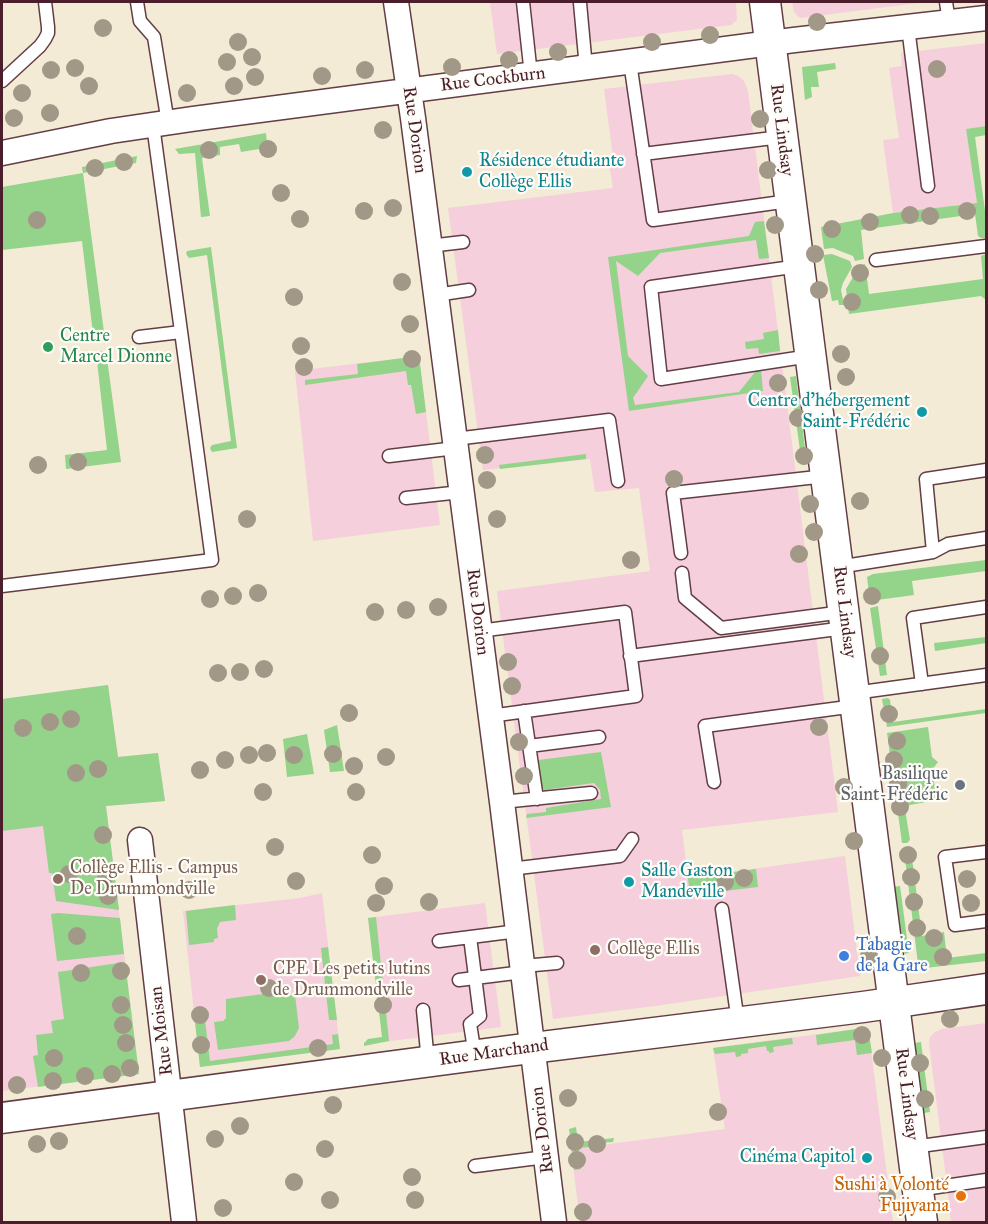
<!DOCTYPE html>
<html>
<head>
<meta charset="utf-8">
<style>
	body { margin:0 }
	#map { position:relative; width:988px; height:1224px; overflow:hidden; background:#f3ebd5; font-family:"IM FELL Great Primer",serif }
	canvas { display:block }
	.frame { position:absolute; inset:0; border:3px solid #4a1f2b; pointer-events:none }
</style>
</head>
<body>
<div id="map">
<canvas width="988" height="1224"></canvas>
<div class="frame"></div>
</div>
<script>
const c = document.querySelector('canvas').getContext('2d');
c.lineJoin = 'round';
function paint(path, color) {
  c.fillStyle = color;
  c.fill(path, 'evenodd');
}
function toPath(rows) {
  const path = new Path2D();
  for (const r of rows) {
    path.moveTo(r[0], r[1]);
    for (let i = 2; i < r.length; i += 2) path.lineTo(r[i], r[i + 1]);
  }
  return path;
}
function stroke(path, color, width, dash) {
  c.strokeStyle = color;
  c.lineWidth = width;
  c.lineCap = dash ? 'butt' : 'round';
  c.setLineDash(dash || []);
  c.stroke(path);
}
function drawText(font, color, halo, rows, align = 'center') {
  c.font = font + ' "IM FELL Great Primer",serif';
  c.lineWidth = 4.5;
  c.setLineDash([]);
  c.textBaseline = 'middle';
  c.strokeStyle = halo;
  c.fillStyle = color;
  for (const [text, x, y, turn = 0] of rows) {
    c.save();
    c.translate(x, y);
    c.rotate((+turn || 0) * Math.PI / 180);
    c.textAlign = isNaN(turn) ? turn : align;
    if (halo) c.strokeText(text, 0, 0);
    c.fillText(text, 0, 0);
    c.restore();
  }
}
paint(toPath([
	[490,2,736,2,737,20,731,25,497,54],
	[792,2,926,2,800,18,794,12],
	[986,43,986,126,966,129,977,203,893,213,883,140,899,138,889,68,902,66,901,53],
	[732,74,738,76,744,81,748,91,838,812,682,830,688,878,845,856,860,976,655,1006,553,1019,497,591,650,571,639,488,595,492,590,459,483,470,448,208,613,188,608,158,613,157,604,89],
	[419,356,440,525,313,541,295,371],
	[108,685,118,757,158,753,165,801,106,806,139,1074,2,1091,2,699],
	[322,893,340,1049,200,1067,183,911,300,898],
	[485,903,501,1027,383,1042,368,918],
	[986,1023,986,1222,951,1222,948,1202,949,1202,929,1043,930,1037,935,1032,942,1029],
	[863,1028,868,1030,869,1034,893,1222,580,1222,571,1149,725,1129,713,1048]
]), '#f5cfdb');
paint(toPath([
	[835,63,836,69,817,72,819,87,811,87,812,97,805,100,802,67],
	[986,126,986,135,975,137,986,218,986,238,981,238,978,236,975,214,861,230,864,259,855,261,853,256,840,251,833,248,824,249,821,227,893,213,977,203,966,129],
	[266,133,267,144,265,148,241,152,239,144,220,147,220,155,202,158,210,216,201,217,195,153,179,154,175,149],
	[137,156,136,163,83,173,104,332,93,334,82,241,2,250,2,187,83,173,82,167],
	[764,221,769,258,759,259,756,240,660,253,638,276,616,261,628,356,648,376,633,398,635,405,739,392,756,371,761,371,763,391,629,411,608,257,749,236,755,222],
	[211,247,237,448,212,452,210,448,212,445,231,441,207,255,189,258,186,254,187,251],
	[832,254,850,261,852,267,843,283,841,290,844,305,839,305,838,300,832,301,823,255],
	[986,254,986,300,981,296,849,314,846,289,856,272,856,266,865,264,869,294,983,279,981,256],
	[778,330,780,351,759,354,758,348,746,349,745,342,764,339,763,333],
	[106,351,121,462,66,469,65,455,107,450,96,352],
	[419,356,426,412,416,414,411,385,408,385,406,371,305,385,305,380,358,374,357,364],
	[796,376,807,464,802,465,790,377],
	[586,454,586,459,500,469,499,465],
	[986,560,986,571,912,581,914,595,870,601,867,577,873,574],
	[878,606,887,675,880,676,870,608],
	[986,637,986,643,935,651,934,643],
	[108,685,118,757,158,753,165,801,106,806,119,910,56,901,52,873,49,873,43,826,2,831,2,699],
	[888,698,890,700,893,722,986,709,986,713,887,727,882,699],
	[337,725,344,771,330,772,324,730],
	[928,727,932,757,938,762,932,770,937,800,910,805,905,809,910,840,907,843,902,843,887,733],
	[307,734,314,774,287,777,283,739],
	[601,752,611,807,526,818,527,814,546,812,546,808,601,799,600,790,594,783,544,790,541,785,539,760],
	[908,849,911,850,922,936,944,932,947,958,986,953,986,961,925,968,918,964,904,850],
	[756,869,758,887,690,895,688,878],
	[900,886,909,953,903,954,893,887],
	[235,905,236,920,220,922,217,929,218,938,214,939,214,942,189,945,186,911],
	[58,913,120,918,124,954,57,961,51,914],
	[376,917,389,1041,364,1046,364,1043,368,1039,382,1037,368,918],
	[328,947,337,1020,329,1020,321,948],
	[125,962,139,1074,38,1087,33,1056,38,1055,36,1035,53,1033,51,1021,64,1019,58,972],
	[285,991,286,996,295,995,299,1028,295,1036,289,1041,218,1050,214,1022,223,1021,226,1018,226,999],
	[204,1012,210,1061,333,1044,332,1035,338,1034,340,1049,200,1067,194,1013],
	[863,1028,868,1030,869,1034,872,1053,857,1055,855,1040,817,1045,816,1035],
	[792,1038,793,1044,773,1047,774,1052,769,1053,769,1051,767,1051,766,1046,748,1049,748,1053,741,1054,741,1056,736,1057,735,1052,715,1054,713,1048],
	[921,1042,930,1112,924,1113,915,1043],
	[576,1127,578,1142,614,1138,613,1142,601,1143,599,1146,579,1148,581,1169,574,1170,569,1129]
]), '#93d38a');
const service = toPath([
	[137,2,140,21,154,37,168,123],
	[523,2,531,75],
	[946,2,949,22],
	[580,3,586,68],
	[908,27,928,186],
	[630,62,653,220,789,201],
	[2,81,40,46,45,39,48,33,48,27,45,2],
	[643,154,781,137],
	[429,246,463,242],
	[876,260,986,246],
	[799,266,651,287,661,379,810,356],
	[436,295,469,290],
	[139,337,181,332],
	[455,439,609,420,618,481],
	[389,456,456,448],
	[406,498,461,492],
	[933,552,926,479,986,470],
	[681,553,673,493,826,476],
	[838,567,933,552,948,544,986,538],
	[682,573,685,598,721,628,843,612],
	[2,586,212,560,153,125],
	[479,631,625,612,636,696,490,716],
	[630,656,845,628],
	[922,684,913,618,986,607],
	[854,693,986,675],
	[524,711,537,799],
	[529,746,599,737],
	[714,782,705,726,855,706],
	[502,802,591,793],
	[986,852,945,857,955,925,986,921],
	[510,869,620,856,632,839],
	[722,909,738,1022],
	[470,937,480,1016,470,1024,475,1055],
	[439,941,518,931],
	[523,966,557,963],
	[459,980,523,972],
	[423,1010,428,1062],
	[913,1147,986,1137],
	[475,1166,546,1157],
	[917,1190,986,1180]
]);
const minor = toPath([
	[396,2,413,118,502,802,554,1222],
	[2,153,111,131,192,119,794,40,986,18],
	[140,840,184,1222]
]);
const tertiary = toPath([
	[765,2,922,1222],
	[2,1118,508,1051,863,1007,986,989]
]);
stroke(service, '#633e44', 15);
stroke(minor, '#633e44', 27);
stroke(tertiary, '#633e44', 33);
stroke(service, '#fff', 12);
stroke(minor, '#fff', 24);
stroke(tertiary, '#fff', 30);
c.fillStyle = '#a29887';
for (const [x, y] of [
	[817,22],
	[103,28],
	[710,35],
	[238,42],
	[652,42],
	[558,52],
	[252,57],
	[509,60],
	[227,62],
	[452,67],
	[75,68],
	[937,69],
	[51,70],
	[365,70],
	[322,76],
	[255,77],
	[89,86],
	[234,86],
	[22,93],
	[187,93],
	[50,113],
	[14,118],
	[760,119],
	[383,130],
	[268,149],
	[209,150],
	[124,162],
	[95,168],
	[768,170],
	[281,193],
	[393,208],
	[364,211],
	[967,211],
	[910,215],
	[930,216],
	[300,219],
	[37,220],
	[870,222],
	[775,225],
	[832,229],
	[815,254],
	[860,273],
	[402,282],
	[819,290],
	[294,297],
	[852,302],
	[410,324],
	[301,346],
	[841,354],
	[412,359],
	[304,367],
	[846,377],
	[778,383],
	[798,418],
	[485,455],
	[804,456],
	[78,462],
	[38,465],
	[674,479],
	[487,480],
	[860,501],
	[810,504],
	[247,519],
	[497,519],
	[814,532],
	[799,554],
	[631,560],
	[258,593],
	[233,596],
	[872,596],
	[210,599],
	[438,607],
	[406,610],
	[375,612],
	[880,656],
	[508,662],
	[264,669],
	[240,672],
	[218,673],
	[512,686],
	[349,713],
	[889,714],
	[71,719],
	[50,722],
	[819,727],
	[23,728],
	[897,741],
	[519,742],
	[267,753],
	[333,754],
	[249,755],
	[294,755],
	[386,757],
	[225,760],
	[894,760],
	[354,766],
	[98,769],
	[200,770],
	[76,773],
	[524,776],
	[898,784],
	[844,787],
	[263,792],
	[356,792],
	[900,807],
	[103,835],
	[854,841],
	[275,847],
	[372,855],
	[908,855],
	[69,874],
	[106,875],
	[911,877],
	[744,878],
	[967,879],
	[296,881],
	[725,882],
	[384,886],
	[189,890],
	[108,896],
	[429,902],
	[914,902],
	[376,903],
	[971,903],
	[917,928],
	[77,936],
	[934,938],
	[869,956],
	[943,957],
	[121,971],
	[81,973],
	[269,988],
	[121,1005],
	[383,1005],
	[200,1015],
	[950,1019],
	[123,1025],
	[862,1035],
	[126,1043],
	[201,1045],
	[318,1048],
	[54,1058],
	[882,1058],
	[920,1063],
	[130,1068],
	[112,1074],
	[85,1076],
	[53,1081],
	[17,1085],
	[568,1098],
	[925,1099],
	[333,1105],
	[718,1112],
	[240,1126],
	[215,1139],
	[59,1141],
	[575,1142],
	[37,1144],
	[597,1144],
	[325,1149],
	[577,1160],
	[412,1177],
	[294,1182],
	[887,1197],
	[330,1200],
	[415,1200],
	[223,1208],
	[583,1212]
]) {
  c.beginPath();
  c.arc(x, y, 9, 0, 2 * Math.PI);
  c.fill();
}
for (const [x, y, r, color] of [
	[467,172,6,"#0f9aa8"],
	[48,347,6,"#2e9e5b"],
	[922,412,6,"#0f9aa8"],
	[960,785,6,"#6b7280"],
	[58,879,6,"#8d6e63"],
	[629,882,6,"#0f9aa8"],
	[595,950,6,"#8d6e63"],
	[844,956,6,"#3f7fe0"],
	[261,980,6,"#8d6e63"],
	[867,1158,6,"#0f9aa8"],
	[961,1196,6,"#e8710a"]
]) {
  const dot = new Path2D();
  dot.arc(x, y, r, 0, 2 * Math.PI);
  c.fillStyle = color;
  c.fill(dot);
  stroke(dot, '#fdfcf7', 2);
}
drawText('18px', '#4a1f2b', '#fdfcf7', [
	["Rue Cockburn",493,80,-7],
	["Rue Dorion",414,130,82],
	["Rue Lindsay",781,130,83],
	["Rue Dorion",477,612,83],
	["Rue Lindsay",844,612,83],
	["Rue Moisan",162,1031,-97],
	["Rue Marchand",494,1053,-8],
	["Rue Lindsay",906,1094,83],
	["Rue Dorion",543,1130,-97]
]);
drawText('18px', '#0d838f', '#fdfcf7', [
	["Résidence étudiante",479,162],
	["Collège Ellis",479,183],
	["Centre d'hébergement",910,402,"right"],
	["Saint-Frédéric",910,423,"right"],
	["Salle Gaston",641,872],
	["Mandeville",641,893],
	["Cinéma Capitol",855,1158,"right"]
], 'left');
drawText('18px', '#27864d', '#fdfcf7', [
	["Centre",60,337],
	["Marcel Dionne",60,358]
], 'left');
drawText('18px', '#5b616d', '#fdfcf7', [
	["Basilique",948,775],
	["Saint-Frédéric",948,796]
], 'right');
drawText('18px', '#785e54', '#fdfcf7', [
	["Collège Ellis - Campus",70,869],
	["De Drummondville",70,890],
	["Collège Ellis",607,950],
	["CPE Les petits lutins",273,970],
	["de Drummondville",273,991]
], 'left');
drawText('18px', '#366cbe', '#fdfcf7', [
	["Tabagie",856,946],
	["de la Gare",856,967]
], 'left');
drawText('18px', '#c56008', '#fdfcf7', [
	["Sushi à Volonté",949,1186],
	["Fujiyama",949,1207]
], 'right');
</script>
</body>
</html>
